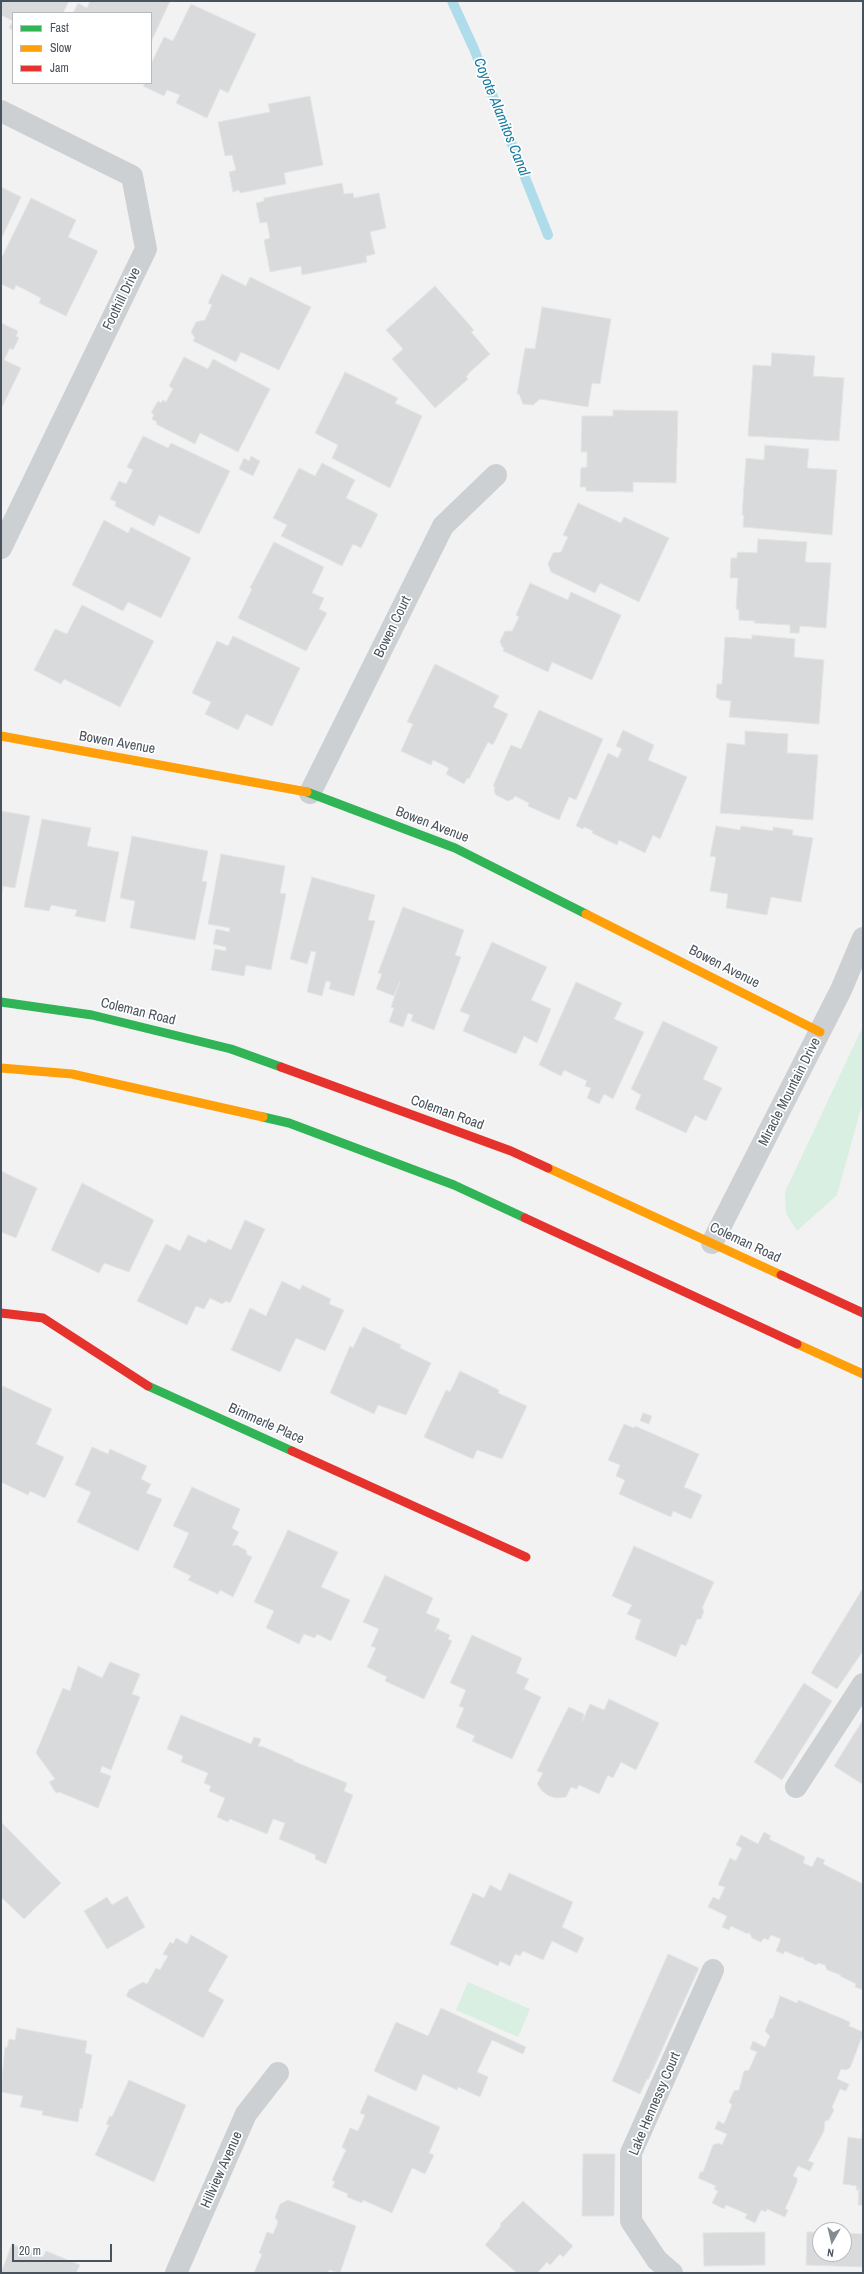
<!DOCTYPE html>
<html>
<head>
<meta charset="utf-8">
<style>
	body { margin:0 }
	#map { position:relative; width:864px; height:2274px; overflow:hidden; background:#f2f2f2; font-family:"Archivo Narrow",sans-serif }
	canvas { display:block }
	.frame { position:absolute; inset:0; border:2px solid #49535d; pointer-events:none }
	.legend { position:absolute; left:12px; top:12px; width:140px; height:72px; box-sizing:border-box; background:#fff; border:1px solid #b6babe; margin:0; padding:5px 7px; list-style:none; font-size:12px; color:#49535d }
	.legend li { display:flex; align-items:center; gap:8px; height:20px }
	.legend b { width:20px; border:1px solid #b6babe }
	.north { position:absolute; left:812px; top:2222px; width:40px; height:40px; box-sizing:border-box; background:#fff; border:1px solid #b6babe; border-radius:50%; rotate:188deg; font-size:11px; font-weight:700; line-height:16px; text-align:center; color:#49535d }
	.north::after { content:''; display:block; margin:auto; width:14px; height:18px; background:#848b91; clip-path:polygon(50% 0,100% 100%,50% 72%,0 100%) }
	.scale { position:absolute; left:12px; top:2244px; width:100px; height:18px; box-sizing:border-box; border:2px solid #49535d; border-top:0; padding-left:5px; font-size:12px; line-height:14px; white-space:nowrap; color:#49535d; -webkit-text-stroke:3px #fff; paint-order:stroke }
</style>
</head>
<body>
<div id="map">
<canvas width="864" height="2274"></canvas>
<div class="frame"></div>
<ul class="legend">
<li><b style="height:5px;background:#30b455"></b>Fast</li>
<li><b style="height:5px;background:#ff9f0a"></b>Slow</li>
<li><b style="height:5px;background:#e5322d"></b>Jam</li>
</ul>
<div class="north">N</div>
<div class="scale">20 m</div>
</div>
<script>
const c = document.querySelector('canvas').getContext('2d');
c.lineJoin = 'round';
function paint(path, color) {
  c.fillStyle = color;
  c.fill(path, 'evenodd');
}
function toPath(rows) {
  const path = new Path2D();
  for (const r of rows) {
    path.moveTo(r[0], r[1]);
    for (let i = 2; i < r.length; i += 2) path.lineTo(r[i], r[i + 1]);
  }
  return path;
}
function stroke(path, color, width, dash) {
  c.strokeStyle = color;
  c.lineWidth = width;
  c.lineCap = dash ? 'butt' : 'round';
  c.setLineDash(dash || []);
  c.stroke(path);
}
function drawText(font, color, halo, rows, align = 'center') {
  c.font = font + ' "Archivo Narrow",sans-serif';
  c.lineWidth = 3.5;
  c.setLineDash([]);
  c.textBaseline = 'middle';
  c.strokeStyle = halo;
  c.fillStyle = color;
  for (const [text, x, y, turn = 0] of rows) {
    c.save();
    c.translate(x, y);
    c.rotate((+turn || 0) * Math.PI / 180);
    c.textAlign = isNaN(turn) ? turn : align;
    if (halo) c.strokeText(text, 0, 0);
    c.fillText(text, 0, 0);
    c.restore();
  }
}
paint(toPath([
	[863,1026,863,1101,837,1195,797,1231,786,1213,785,1192],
	[468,1982,530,2009,518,2037,456,2010]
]), '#d8efe2');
stroke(toPath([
	[452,1,474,49,548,235]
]), '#afdceb', 10);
const building = toPath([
	[1,1,69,1,63,13,13,13,13,30,9,28,13,21,1,15,1,1],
	[90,1,170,1,151,42,151,13,73,13,78,3,87,8,90,1],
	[191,4,256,34,228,93,220,89,207,118,176,103,180,95,167,90,164,96,143,86,145,83,151,83,151,64,164,37,173,41,191,4],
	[310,96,323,165,284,173,286,184,240,193,239,190,233,192,229,172,236,170,232,155,225,156,218,122,270,112,268,104,310,96],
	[342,183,344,194,353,193,354,198,379,193,386,228,370,232,375,254,366,256,367,262,302,275,301,266,270,272,264,240,270,238,267,222,260,223,256,203,264,201,264,198,342,183],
	[1,187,21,197,1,239,1,187],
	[31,198,76,220,68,237,98,251,66,316,39,303,41,298,16,285,14,290,1,284,1,259,31,198],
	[222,274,246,286,250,277,311,307,279,370,241,352,236,362,193,341,195,338,191,332,196,322,205,320,212,305,208,303,222,274],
	[435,286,474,330,471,332,490,354,470,372,466,377,468,379,435,408,392,359,403,349,386,330,435,286],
	[542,307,611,319,600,384,592,383,588,407,540,399,533,405,523,404,519,394,517,394,525,348,535,349,542,307],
	[1,323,18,331,16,336,19,338,13,350,10,348,4,360,21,368,1,409,1,323],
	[772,353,815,356,813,376,844,378,839,441,748,436,753,365,771,366,772,353],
	[184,357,208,369,213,359,270,389,238,452,200,433,195,444,156,424,157,422,152,419,154,414,151,413,158,401,161,403,163,400,166,402,173,389,169,386,184,357],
	[345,372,398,398,395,403,422,416,390,488,332,458,338,445,315,433,345,372],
	[613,410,678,411,676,483,633,482,633,492,586,491,586,487,580,487,581,468,587,467,587,452,581,452,582,416,613,416,613,410],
	[143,436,168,448,171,443,230,471,199,534,159,515,154,526,115,506,116,502,110,499,119,481,126,484,133,470,127,467,143,436],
	[765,445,809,449,807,468,837,470,832,535,743,527,744,515,742,515,746,458,764,460,765,445],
	[251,456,260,461,253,476,239,469,244,458,249,461,251,456],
	[322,463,355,480,346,498,378,514,361,548,353,544,342,566,281,536,287,525,273,518,299,468,315,476,322,463],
	[578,503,621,523,624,517,669,538,639,602,600,583,595,593,551,572,548,564,553,553,561,552,568,537,563,535,578,503],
	[104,520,128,533,131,527,191,558,161,618,128,602,123,611,72,585,104,520],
	[758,539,807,542,805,562,831,563,826,628,800,626,799,633,790,633,790,625,754,623,755,621,739,620,739,610,736,609,738,578,730,578,731,558,737,558,737,553,740,552,757,553,758,539],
	[274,542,324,567,312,593,324,598,319,609,327,613,306,651,238,618,252,589,250,588,274,542],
	[530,583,568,600,571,592,621,615,592,680,552,662,548,672,503,651,504,648,502,647,500,641,505,631,512,631,519,617,516,615,530,583],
	[82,605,154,641,120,707,64,679,61,684,34,670,55,629,67,634,82,605],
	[752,635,795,639,794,657,824,660,819,724,729,717,731,701,720,700,716,697,717,684,722,684,725,637,752,639,752,635],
	[233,636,300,668,272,726,246,714,238,730,205,714,211,702,192,693,217,641,228,646,233,636],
	[435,664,499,696,493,707,508,714,493,745,488,742,469,779,467,778,464,784,446,774,449,768,433,760,431,765,401,751,413,724,407,722,435,664],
	[539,710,603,739,576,800,569,797,559,820,528,806,529,803,515,796,513,799,508,801,496,795,494,791,495,787,493,786,511,745,521,749,539,710],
	[623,730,654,745,648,760,687,777,660,839,653,835,645,853,619,840,617,845,592,833,593,831,584,827,583,829,576,826,608,753,618,758,622,749,616,746,623,730],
	[745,731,788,734,787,753,818,755,813,820,720,813,727,743,745,745,745,731],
	[1,811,30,816,15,888,3,886,1,897,1,811],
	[42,819,91,828,87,846,119,852,105,922,75,916,77,910,51,905,49,911,24,907,42,819],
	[716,826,740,830,741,826,773,831,773,827,793,830,792,835,813,838,801,902,771,897,767,915,726,908,728,894,710,891,716,857,710,856,716,826],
	[132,836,208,851,202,881,207,882,195,940,130,928,135,901,120,898,132,836],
	[221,854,285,866,280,893,286,894,271,970,246,965,244,976,211,970,215,949,226,951,226,947,213,944,216,929,229,932,230,928,208,924,221,854],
	[312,877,375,895,368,920,375,921,354,996,329,989,331,982,326,981,322,996,307,992,316,952,311,951,307,964,290,959,312,877],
	[403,907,464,930,455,955,461,957,434,1030,411,1021,413,1015,408,1013,403,1027,389,1022,394,1008,391,1007,400,981,394,996,376,989,382,974,378,973,403,907],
	[492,942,547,967,531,1000,551,1009,537,1043,524,1036,516,1054,463,1031,470,1015,460,1011,492,942],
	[576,982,622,1003,614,1019,644,1032,613,1099,604,1094,599,1104,587,1098,591,1088,585,1086,587,1081,564,1070,561,1076,539,1065,576,982],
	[663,1021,718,1047,703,1079,722,1088,706,1121,695,1115,686,1133,635,1109,641,1095,631,1089,663,1021],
	[1,1171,37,1188,16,1238,1,1232,1,1171],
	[82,1183,154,1220,129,1272,104,1263,99,1273,51,1250,82,1183],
	[245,1220,265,1229,230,1303,226,1301,222,1304,210,1298,204,1309,196,1306,187,1325,137,1301,166,1244,180,1251,188,1235,206,1243,208,1239,231,1250,245,1220],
	[282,1281,300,1290,302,1285,331,1299,329,1304,344,1310,325,1351,296,1338,280,1372,231,1350,250,1308,266,1316,282,1281],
	[363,1327,401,1345,400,1348,431,1363,406,1415,378,1405,374,1414,330,1393,350,1346,353,1348,363,1327],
	[460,1371,499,1390,498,1393,527,1406,502,1459,477,1450,473,1459,424,1437,446,1390,450,1392,460,1371],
	[3,1386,52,1409,36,1444,64,1457,45,1498,30,1491,28,1495,1,1482,1,1390,3,1386],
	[643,1413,652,1416,649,1424,640,1421,643,1413],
	[624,1424,634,1428,635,1426,699,1454,684,1487,702,1495,691,1519,673,1511,671,1517,619,1494,625,1480,616,1476,620,1465,608,1460,624,1424],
	[92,1447,108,1454,110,1449,147,1466,141,1479,151,1484,146,1493,162,1499,138,1551,77,1522,91,1492,75,1485,92,1447],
	[192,1487,240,1509,232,1528,239,1532,232,1546,236,1545,246,1550,247,1555,252,1557,233,1597,220,1590,218,1594,188,1580,191,1576,173,1567,189,1533,173,1526,192,1487],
	[288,1530,338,1552,321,1587,350,1600,331,1641,317,1634,315,1638,304,1634,299,1644,266,1628,274,1611,254,1602,288,1530],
	[634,1546,714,1582,702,1608,704,1611,701,1619,697,1619,686,1646,681,1644,676,1657,635,1639,641,1620,627,1614,632,1605,612,1596,634,1546],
	[385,1575,433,1598,426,1613,440,1619,434,1633,437,1629,450,1635,448,1639,452,1641,424,1699,385,1681,387,1677,367,1667,376,1648,371,1646,379,1629,363,1622,385,1575],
	[863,1588,863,1651,837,1689,811,1673,863,1588],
	[472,1635,522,1658,516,1673,529,1679,524,1689,541,1697,512,1759,472,1741,475,1736,456,1727,464,1708,459,1706,466,1690,450,1683,472,1635],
	[110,1662,140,1674,132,1694,140,1697,111,1770,102,1766,100,1772,111,1776,98,1808,59,1792,56,1793,49,1782,55,1779,36,1753,63,1688,70,1691,78,1666,102,1678,110,1662],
	[804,1683,832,1701,782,1780,754,1762,804,1683],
	[609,1699,659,1723,636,1770,621,1762,613,1778,608,1775,599,1794,579,1785,577,1789,571,1787,566,1797,557,1798,549,1796,542,1791,537,1784,543,1773,537,1771,565,1714,569,1707,584,1714,582,1722,590,1704,604,1710,609,1699],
	[181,1715,251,1744,254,1737,261,1739,258,1747,261,1746,294,1760,293,1761,347,1783,344,1791,353,1795,326,1864,315,1859,316,1855,279,1839,285,1823,273,1819,267,1834,230,1819,228,1822,217,1817,225,1798,209,1791,211,1786,204,1783,208,1773,181,1762,183,1756,167,1749,181,1715],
	[863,1720,863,1782,862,1784,834,1766,863,1720],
	[2,1823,61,1883,24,1919,1,1897,2,1823],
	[764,1832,771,1836,769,1839,805,1857,803,1863,812,1867,817,1857,825,1860,823,1864,863,1884,863,1990,855,1987,856,1984,840,1976,841,1975,827,1970,825,1965,818,1963,816,1965,805,1960,802,1956,801,1958,785,1951,783,1954,776,1951,781,1939,771,1935,768,1940,764,1938,761,1942,752,1938,749,1932,748,1934,731,1926,729,1930,722,1927,727,1916,708,1907,713,1897,719,1900,725,1887,718,1885,730,1858,736,1861,742,1848,736,1845,741,1835,758,1844,764,1832],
	[509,1873,573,1902,562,1927,584,1938,577,1953,552,1941,543,1960,523,1951,520,1956,515,1954,510,1966,500,1961,498,1966,450,1944,473,1893,484,1898,490,1885,501,1891,509,1873],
	[127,1896,145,1927,107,1949,84,1911,107,1897,112,1905,127,1896],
	[191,1935,228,1956,208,1991,224,2000,203,2038,126,1996,129,1990,143,1982,147,1984,156,1968,160,1970,168,1956,163,1954,170,1942,173,1944,176,1938,187,1944,191,1935],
	[668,1954,699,1968,648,2080,647,2079,640,2094,612,2081,668,1954],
	[780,1996,797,2003,798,2000,850,2022,849,2026,863,2032,863,2039,861,2039,850,2068,846,2070,841,2069,837,2079,849,2084,846,2091,840,2089,832,2107,834,2110,829,2120,825,2121,824,2131,808,2161,814,2163,810,2171,798,2166,793,2176,797,2178,797,2182,785,2209,788,2210,785,2217,767,2209,766,2212,761,2210,755,2223,745,2218,747,2214,726,2205,724,2209,712,2203,718,2191,714,2189,716,2186,698,2178,701,2171,703,2172,713,2145,718,2143,722,2145,727,2134,715,2129,718,2121,724,2124,732,2105,729,2102,734,2091,739,2090,744,2071,749,2070,757,2052,750,2049,753,2041,765,2047,770,2036,765,2031,770,2019,773,2018,780,1996],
	[441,2008,526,2047,523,2054,492,2040,477,2072,488,2077,480,2097,458,2087,457,2090,423,2074,416,2091,374,2071,396,2022,428,2036,441,2008],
	[17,2028,87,2041,85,2053,92,2055,82,2109,80,2108,78,2122,42,2115,43,2111,20,2107,23,2096,1,2092,5,2047,7,2048,9,2039,15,2040,17,2028],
	[129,2080,186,2105,154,2182,95,2155,109,2125,106,2124,110,2116,112,2117,129,2080],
	[368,2095,440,2127,429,2153,434,2155,425,2174,412,2168,392,2213,363,2200,362,2203,347,2197,348,2194,332,2187,335,2182,332,2180,346,2150,342,2147,350,2128,358,2131,365,2115,360,2113,368,2095],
	[862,2134,863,2134,863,2205,858,2205,859,2190,856,2190,857,2186,843,2184,848,2137,861,2139,862,2134],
	[583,2154,615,2154,614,2216,582,2216,583,2154],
	[288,2200,356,2226,340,2273,329,2270,328,2273,254,2273,262,2254,259,2253,267,2232,273,2234,278,2222,275,2217,280,2204,288,2200],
	[523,2201,573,2246,563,2257,560,2254,550,2265,547,2262,537,2273,517,2273,485,2245,501,2226,500,2224,523,2201],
	[765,2232,765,2265,704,2266,703,2233,765,2232],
	[807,2232,820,2232,820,2254,844,2254,844,2233,863,2234,863,2267,806,2265,807,2232],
	[12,2244,43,2257,46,2251,80,2265,76,2273,1,2273,12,2244]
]);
paint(building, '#d9dadc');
stroke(building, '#e3e4e4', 1);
stroke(toPath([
	[1,111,132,176,146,249,1,548],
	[310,793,443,526,496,475],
	[712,1243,841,990,863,938],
	[796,1787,863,1684],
	[176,2273,246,2114,278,2073],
	[672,2273,657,2260,631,2221,631,2153,713,1970]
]), '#cdd0d2', 22);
stroke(toPath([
	[307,792,455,848,586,914],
	[1,1002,92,1015,231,1049,281,1067],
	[263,1117,289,1123,454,1185,525,1218],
	[148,1386,292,1451]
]), '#30b455', 9);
stroke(toPath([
	[1,736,307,792],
	[586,914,820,1032],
	[1,1068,72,1074,263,1117],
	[548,1168,781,1275],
	[797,1344,863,1374]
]), '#ff9f0a', 9);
stroke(toPath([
	[281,1067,511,1151,548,1168],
	[525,1218,797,1344],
	[781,1275,863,1313],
	[1,1313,43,1318,148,1386],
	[292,1451,526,1557]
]), '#e5322d', 9);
drawText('14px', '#49535d', '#fff', [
	["Foothill Drive",122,299,-64],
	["Bowen Court",393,627,-64],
	["Bowen Avenue",117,743,10],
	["Bowen Avenue",432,825,21],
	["Bowen Avenue",724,967,27],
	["Coleman Road",138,1012,14],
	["Miracle Mountain Drive",790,1092,-63],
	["Coleman Road",447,1113,20],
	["Coleman Road",745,1243,25],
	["Bimmerle Place",266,1424,24],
	["Lake Hennessy Court",655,2104,-67],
	["Hillview Avenue",222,2170,-66]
]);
drawText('italic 15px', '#147b9e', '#fff', [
	["Coyote Alamitos Canal",501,117,68]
]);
</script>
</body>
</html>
